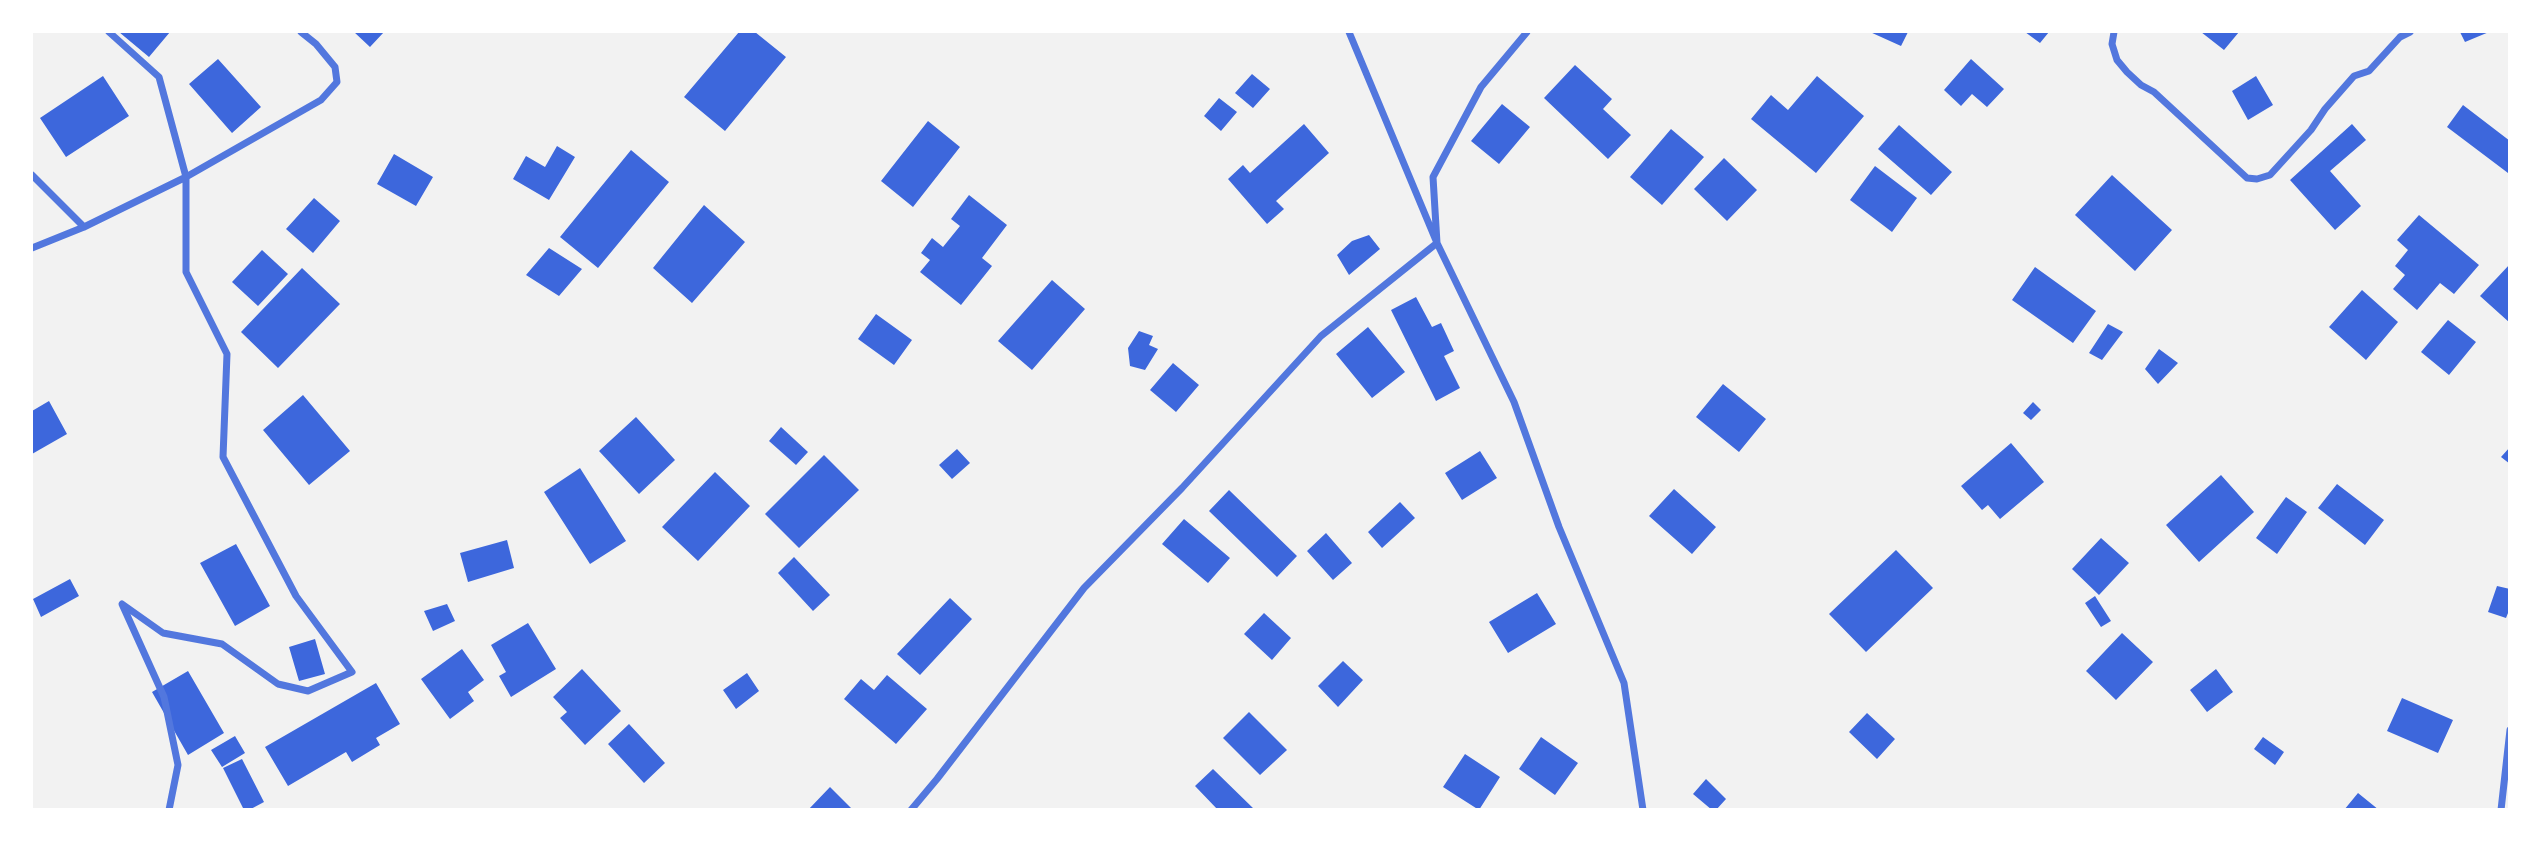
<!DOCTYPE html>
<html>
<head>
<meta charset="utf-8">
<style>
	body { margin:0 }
	#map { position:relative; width:2541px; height:841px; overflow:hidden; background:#f2f2f2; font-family:"Public Sans",sans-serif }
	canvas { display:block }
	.frame { position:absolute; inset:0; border:33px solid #fff; pointer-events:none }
</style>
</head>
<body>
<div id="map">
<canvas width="2541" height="841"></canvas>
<div class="frame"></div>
</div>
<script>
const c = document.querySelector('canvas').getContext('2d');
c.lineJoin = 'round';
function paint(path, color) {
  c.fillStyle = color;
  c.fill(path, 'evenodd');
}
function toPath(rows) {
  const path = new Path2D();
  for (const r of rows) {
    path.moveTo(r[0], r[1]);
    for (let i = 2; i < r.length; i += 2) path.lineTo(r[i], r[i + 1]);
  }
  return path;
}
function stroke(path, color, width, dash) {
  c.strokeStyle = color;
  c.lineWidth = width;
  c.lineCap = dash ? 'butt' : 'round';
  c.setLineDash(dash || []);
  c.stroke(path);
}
paint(toPath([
	[119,32,170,32,149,57],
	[354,32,384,32,370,47],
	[739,32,755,32,786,57,725,131,684,97],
	[1870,32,1908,32,1901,46],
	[2025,32,2049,32,2040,43],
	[2201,32,2239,32,2224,50],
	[2460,32,2489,32,2465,42],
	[218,59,261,107,232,133,189,84],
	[1971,59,2004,89,1987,107,1972,94,1961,106,1944,90],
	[1575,65,1612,99,1603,109,1631,135,1608,159,1544,98],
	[1252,74,1270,89,1253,108,1235,93],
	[103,76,129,116,66,157,40,118],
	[1817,76,1864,116,1816,173,1751,119,1771,95,1788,110],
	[2256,76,2273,105,2248,120,2232,91],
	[1219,98,1237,112,1221,131,1204,116],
	[1502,104,1530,127,1499,164,1471,141],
	[2463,105,2510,141,2508,173,2447,127],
	[928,121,960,147,913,207,881,181],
	[1304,124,1329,153,1276,201,1284,209,1267,224,1228,179,1243,165,1250,173],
	[2352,124,2366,140,2330,171,2361,206,2335,230,2290,180],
	[1899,125,1952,172,1931,195,1878,149],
	[1671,129,1704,157,1662,205,1630,177],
	[557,146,575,157,549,200,513,179,526,156,545,167],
	[631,150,669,182,598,268,560,237],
	[394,154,433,177,416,206,377,184],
	[1724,158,1757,190,1727,221,1694,189],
	[1875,166,1917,198,1892,232,1850,200],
	[2112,175,2172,230,2135,271,2075,215],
	[969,195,1007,225,982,258,992,266,961,305,920,272,930,260,921,253,932,238,943,247,960,226,951,219],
	[314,198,340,221,313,253,286,229],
	[704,205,745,242,692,303,653,268],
	[2419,215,2479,265,2454,294,2440,283,2417,310,2393,289,2405,275,2395,266,2408,250,2397,240],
	[1369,235,1380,249,1349,275,1337,255,1352,241],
	[549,248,582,269,559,296,526,275],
	[262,250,288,274,258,306,232,282],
	[2510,264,2510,323,2480,296],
	[2035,267,2096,311,2073,343,2012,300],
	[302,268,340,304,278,368,241,332],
	[1052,280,1085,309,1032,370,998,341],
	[2362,290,2398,322,2366,360,2329,327],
	[1416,297,1432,327,1441,323,1454,351,1444,356,1460,388,1436,401,1391,310],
	[876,314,912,340,894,365,858,339],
	[2448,320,2476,342,2449,375,2421,352],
	[2108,324,2123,332,2102,360,2089,353],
	[1368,327,1405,372,1372,398,1336,354],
	[1139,331,1153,336,1149,345,1158,349,1145,370,1130,366,1128,348],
	[2159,349,2178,363,2158,384,2145,369],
	[1173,363,1199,385,1176,412,1150,390],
	[1723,384,1766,419,1739,452,1696,417],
	[303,395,350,451,309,485,263,430],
	[49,401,67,434,32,454,32,411],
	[2033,402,2041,410,2031,420,2023,413],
	[636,417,675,460,639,494,599,451],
	[781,427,808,452,796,465,769,441],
	[2011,443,2044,482,2000,519,1988,505,1982,510,1961,486],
	[2510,447,2510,464,2501,457],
	[957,449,970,463,952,479,939,465],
	[1480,451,1497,478,1462,500,1445,473],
	[824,455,859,490,799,548,765,514],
	[580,468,626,541,590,564,544,492],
	[715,472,750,506,698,561,662,527],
	[2221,475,2254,512,2199,562,2166,525],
	[2337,484,2384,520,2365,545,2318,508],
	[1674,489,1716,527,1692,554,1649,516],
	[1229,490,1297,556,1277,577,1209,511],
	[2286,497,2307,512,2277,554,2256,538],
	[1400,502,1415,518,1382,548,1368,532],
	[1184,519,1230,558,1208,583,1162,544],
	[1326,533,1352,563,1333,580,1307,551],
	[2101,538,2129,563,2099,595,2072,569],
	[507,540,514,568,468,582,460,553],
	[236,544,270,606,235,626,200,563],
	[1896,550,1933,588,1866,652,1829,614],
	[794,557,830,595,813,611,778,573],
	[70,579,79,596,41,617,33,599],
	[2497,586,2510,589,2510,608,2506,618,2488,612],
	[1537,593,1556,624,1508,653,1489,622],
	[2095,596,2111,621,2101,627,2085,603],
	[950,598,972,619,920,675,897,654],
	[447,604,455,621,433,631,424,611],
	[1264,613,1291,638,1272,660,1244,634],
	[528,623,556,669,511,697,499,676,506,672,491,645],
	[2122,633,2153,662,2116,700,2086,671],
	[315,639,325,674,299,681,289,647],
	[462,649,484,680,468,692,474,701,450,719,421,679],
	[1343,661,1363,680,1338,707,1318,686],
	[582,669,621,711,585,745,560,718,567,712,553,697],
	[2216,669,2233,692,2207,712,2190,690],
	[188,671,224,733,188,755,152,692],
	[747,673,759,691,736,709,723,690],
	[887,675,927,709,896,744,844,699,861,679,874,690],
	[376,683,400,724,376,738,380,745,352,762,346,752,288,786,265,747],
	[2402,698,2453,720,2438,753,2387,731],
	[1249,712,1287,750,1260,775,1223,738],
	[1867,713,1895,739,1877,759,1849,732],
	[629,724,665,763,644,783,608,744],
	[235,736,245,753,222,767,211,750],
	[1541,737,1578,763,1555,795,1519,769],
	[2263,737,2284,752,2275,765,2254,749],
	[1465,754,1500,777,1479,810,1443,787],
	[242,759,264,802,249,810,244,810,223,768],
	[1213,769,1255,810,1218,810,1195,786],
	[1706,779,1726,799,1716,810,1712,810,1693,794],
	[830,787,853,810,808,810],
	[2358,793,2379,810,2344,810]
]), '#3d67dc');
stroke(toPath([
	[109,32,159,77,186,177,186,272,227,354,223,457,296,596,352,672,308,691,278,684,222,644,163,633,122,604,164,697,178,765,169,810],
	[1349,32,1437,243,1514,402,1559,527,1624,683,1643,810],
	[2114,32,2112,44,2117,60,2127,72,2141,85,2154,92,2247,178,2257,179,2270,175,2311,130,2325,109,2354,76,2369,71,2400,37,2410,32],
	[32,175,84,227],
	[32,248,84,227,186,177,321,100,337,82,335,67,316,44,301,32],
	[911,810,937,779,1084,588,1182,488,1321,336,1437,243,1433,177,1481,87,1527,32],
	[2501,810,2510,730]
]), '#5277de', 7);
</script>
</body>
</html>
